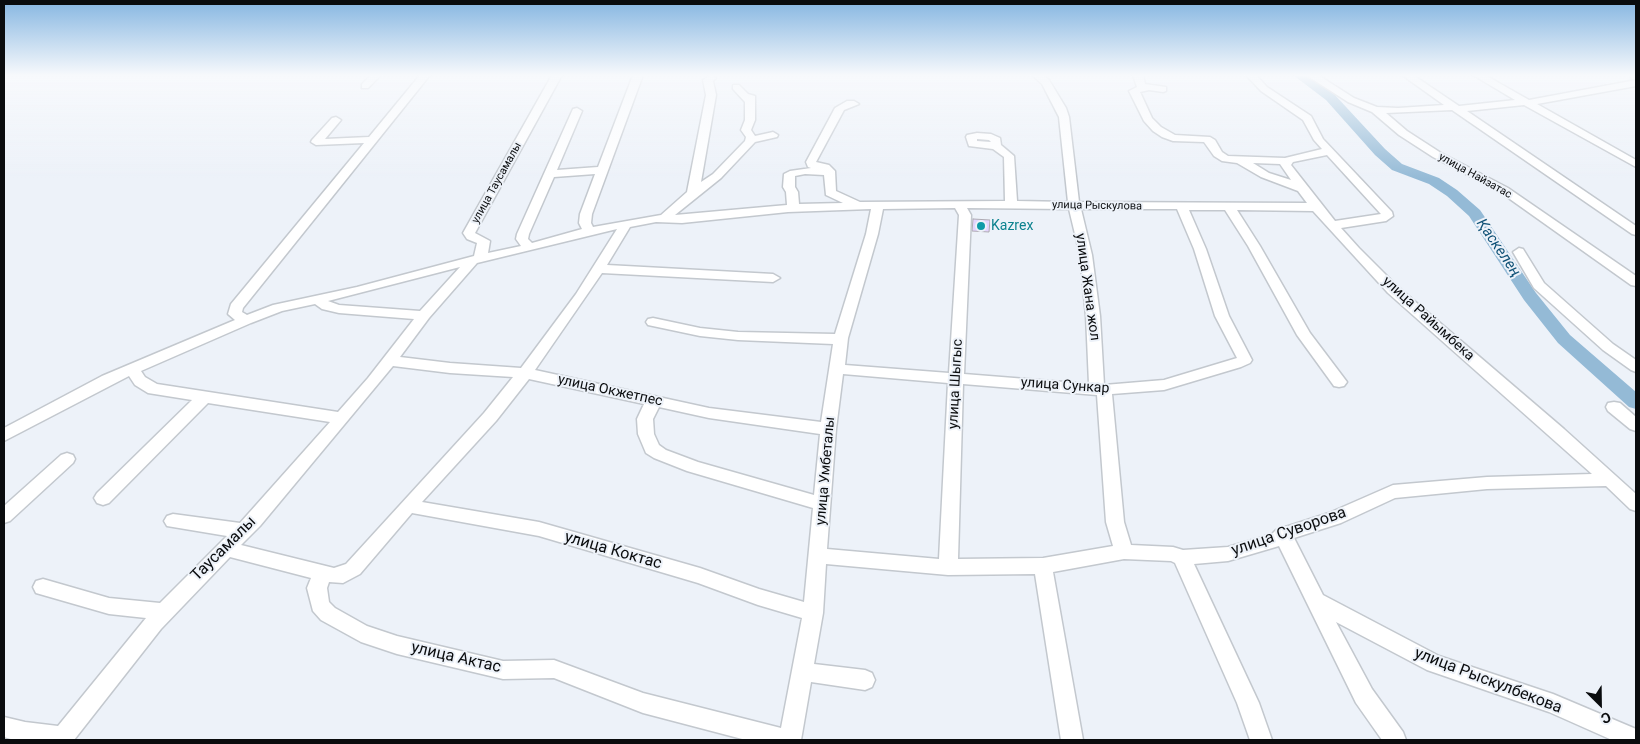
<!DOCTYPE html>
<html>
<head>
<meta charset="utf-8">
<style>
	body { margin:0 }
	#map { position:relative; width:1640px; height:744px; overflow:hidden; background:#edf2f9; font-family:Roboto,sans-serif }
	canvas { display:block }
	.frame { position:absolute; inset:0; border:5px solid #0a0c0e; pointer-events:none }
	.north { position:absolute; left:1575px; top:679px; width:50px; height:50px; -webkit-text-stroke:4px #edf2f9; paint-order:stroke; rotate:157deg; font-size:14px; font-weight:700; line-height:20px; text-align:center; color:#0a0c0e }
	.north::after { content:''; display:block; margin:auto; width:18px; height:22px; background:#0a0c0e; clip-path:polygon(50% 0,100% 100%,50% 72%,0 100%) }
</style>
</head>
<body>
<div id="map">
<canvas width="1640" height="744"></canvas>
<div class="frame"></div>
<div class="north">С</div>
</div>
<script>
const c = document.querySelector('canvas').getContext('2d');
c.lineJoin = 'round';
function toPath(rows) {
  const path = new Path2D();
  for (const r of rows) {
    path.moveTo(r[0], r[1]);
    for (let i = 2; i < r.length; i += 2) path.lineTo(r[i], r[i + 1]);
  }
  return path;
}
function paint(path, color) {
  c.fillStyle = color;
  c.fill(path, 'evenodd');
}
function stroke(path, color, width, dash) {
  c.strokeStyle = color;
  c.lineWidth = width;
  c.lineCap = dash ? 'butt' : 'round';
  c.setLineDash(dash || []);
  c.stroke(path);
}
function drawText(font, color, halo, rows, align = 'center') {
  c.font = font + ' Roboto,sans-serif';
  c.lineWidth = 4;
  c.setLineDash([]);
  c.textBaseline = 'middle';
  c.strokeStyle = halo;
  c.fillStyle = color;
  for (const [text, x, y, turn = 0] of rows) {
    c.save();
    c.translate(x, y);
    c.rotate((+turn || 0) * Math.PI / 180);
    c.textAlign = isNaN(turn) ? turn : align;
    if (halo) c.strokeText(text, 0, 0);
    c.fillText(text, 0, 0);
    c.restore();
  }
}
paint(toPath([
	[1293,75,1307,75,1334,94,1385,149,1402,164,1439,178,1457,190,1480,210,1536,293,1570,335,1636,392,1636,409,1629,407,1558,343,1524,300,1469,216,1447,196,1429,184,1392,170,1375,155,1326,100,1293,75]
]), '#94bad6');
const building = toPath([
	[973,219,990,220,989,232,972,231,973,219]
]);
paint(building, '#e3d4fd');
stroke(building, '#aeabb2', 1);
const minor = toPath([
	[371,75,381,75,368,88,362,88,362,84,371,75],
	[420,75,430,75,243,308,242,312,247,315,273,305,357,287,474,256,477,243,467,239,463,233,552,75,562,75,475,233,490,241,488,253,521,246,516,239,517,234,573,109,577,108,582,111,557,170,598,167,633,75,643,75,592,214,591,223,593,227,661,215,687,192,706,95,703,80,711,75,716,78,713,81,716,95,701,182,713,174,745,141,746,137,741,130,745,120,745,102,733,89,733,85,739,85,748,94,755,96,755,120,751,130,755,136,773,132,778,135,777,137,755,142,721,178,675,215,787,205,786,192,783,187,784,174,790,171,811,168,808,167,806,162,835,108,847,101,854,101,859,104,844,110,816,162,829,165,835,171,836,191,860,202,1005,201,1004,157,993,149,969,146,966,137,967,135,977,133,991,134,1000,138,1001,145,1014,156,1017,201,1068,202,1059,117,1042,84,1032,75,1043,75,1049,80,1066,108,1069,117,1079,202,1307,203,1298,191,1261,177,1237,163,1222,161,1214,156,1204,142,1173,141,1162,137,1153,131,1144,121,1129,91,1137,87,1133,75,1143,75,1145,84,1166,87,1166,91,1163,92,1149,90,1140,92,1152,118,1161,127,1175,135,1210,137,1215,140,1222,152,1228,156,1285,158,1322,149,1314,140,1303,120,1261,91,1246,75,1256,75,1267,87,1311,116,1323,139,1392,212,1393,216,1386,221,1341,228,1359,248,1398,287,1564,429,1636,494,1636,511,1630,509,1606,486,1487,489,1395,498,1341,523,1294,538,1323,595,1439,656,1553,694,1636,729,1636,740,1612,740,1549,712,1427,670,1336,622,1372,689,1403,732,1406,740,1382,740,1356,703,1279,546,1228,561,1194,564,1259,703,1272,740,1250,740,1237,703,1175,563,1171,561,1124,559,1053,572,1083,740,1061,740,1035,574,948,575,826,564,823,613,814,664,865,670,872,673,875,680,872,687,865,690,811,682,801,740,746,740,643,713,554,678,503,679,397,654,361,642,321,620,313,611,307,588,311,578,230,557,161,629,74,740,14,740,4,737,4,717,25,722,58,726,146,618,109,614,43,595,36,593,33,587,36,581,43,579,109,598,160,603,227,536,167,526,164,521,167,516,173,514,240,523,330,422,208,403,109,503,103,505,97,503,94,498,97,493,192,400,148,393,135,385,129,376,4,441,4,428,102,376,235,320,228,314,231,304,364,143,316,145,311,142,312,140,332,118,336,117,341,120,325,139,369,137,420,75],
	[977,139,989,140,991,142,977,141,977,139],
	[1327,155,1380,213,1381,214,1335,221,1291,165,1293,162,1327,155],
	[1253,163,1280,164,1291,180,1269,173,1253,163],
	[595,174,580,214,579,223,582,229,532,243,528,239,529,234,554,177,595,174],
	[805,174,824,175,826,195,843,203,799,204,798,192,795,187,795,176,805,174],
	[955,208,959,215,949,373,845,365,848,338,878,234,883,209,955,208],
	[967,208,1069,209,1080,255,1086,316,1089,384,964,374,971,215,967,208],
	[871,209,866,234,835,334,738,332,700,328,653,318,648,319,646,322,648,325,700,336,738,340,833,344,821,422,709,408,535,370,602,273,773,282,780,278,773,274,607,265,630,227,656,222,682,223,788,212,871,209],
	[1081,209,1177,209,1194,249,1215,316,1237,358,1164,380,1104,385,1100,316,1092,255,1081,209],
	[1189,210,1225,210,1248,246,1297,335,1334,386,1339,387,1344,386,1347,382,1310,333,1260,246,1237,210,1313,211,1388,293,1592,474,1487,477,1393,485,1329,513,1276,530,1272,534,1228,547,1183,550,1173,547,1131,545,1124,522,1112,394,1164,390,1241,367,1250,363,1252,360,1229,316,1206,249,1189,210],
	[617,229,576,294,521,368,450,363,400,357,429,318,477,263,617,229],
	[460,267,420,311,339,305,328,301,460,267],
	[315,304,322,309,339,313,414,319,368,378,338,412,157,384,145,377,141,371,251,323,282,311,315,304],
	[393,366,450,373,513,377,484,413,346,564,334,568,241,545,260,526,393,366],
	[843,374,948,383,939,559,827,549,836,429,843,374],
	[529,379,644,404,637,419,638,434,646,453,654,458,687,471,813,508,804,602,759,589,700,568,539,522,422,502,496,421,529,379],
	[963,384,1097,395,1106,522,1113,546,1043,558,958,559,963,384],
	[659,407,709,418,820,434,814,495,698,462,666,450,659,445,654,434,653,419,659,407],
	[412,513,539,536,698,583,758,605,802,618,781,728,643,693,554,660,503,661,397,636,367,626,335,608,329,602,327,588,329,582,343,583,360,574,412,513],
	[1306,75,1318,75,1354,98,1377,107,1398,108,1444,105,1402,75,1413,75,1459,106,1515,100,1473,75,1485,75,1529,100,1636,80,1636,86,1537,104,1636,160,1636,167,1524,105,1467,111,1636,226,1636,235,1632,234,1452,110,1386,113,1407,131,1441,153,1508,188,1636,276,1636,286,1631,285,1500,192,1433,157,1399,135,1372,112,1348,102,1306,75],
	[1519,248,1523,249,1544,283,1613,344,1636,360,1636,372,1631,370,1603,350,1534,288,1513,252,1519,248],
	[1614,402,1620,403,1636,417,1636,431,1630,429,1608,411,1606,407,1608,403,1614,402],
	[67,453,73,455,75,459,73,463,10,521,4,523,4,506,61,455,67,453]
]);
const major = toPath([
	[1629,75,1636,75,1636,80,1632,79,1629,75]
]);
stroke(minor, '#c3c8ce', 3);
stroke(major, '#c3c8ce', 2);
paint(minor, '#fff');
paint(major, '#fff');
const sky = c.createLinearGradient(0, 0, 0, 179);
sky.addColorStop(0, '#86b6e1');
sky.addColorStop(0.42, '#f7f9fc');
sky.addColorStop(1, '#f7f9fc00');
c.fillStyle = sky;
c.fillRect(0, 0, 1640, 179);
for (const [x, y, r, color] of [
	[981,226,5,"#0f9aa8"]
]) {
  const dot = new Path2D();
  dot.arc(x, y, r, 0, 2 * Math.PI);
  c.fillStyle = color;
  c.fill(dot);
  stroke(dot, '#edf2f9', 2);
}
drawText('11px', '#0a0c0e', '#edf2f9', [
	["улица Найзатас",1475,176,29],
	["улица Таусамалы",497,183,-61],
	["улица Рыскулова",1097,206,1]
]);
drawText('14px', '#0d838f', '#edf2f9', [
	["Kazrex",991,226]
], 'left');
drawText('14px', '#0a0c0e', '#edf2f9', [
	["улица Жана жол",1087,287,82],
	["улица Райымбека",1428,319,42],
	["улица Шыгыс",956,384,-87],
	["улица Сункар",1065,386,4],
	["улица Окжетпес",610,391,12],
	["улица Умбеталы",826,471,-85]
]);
drawText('italic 15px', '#0f5176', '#edf2f9', [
	["Қаскелең",1498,248,56]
]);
drawText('16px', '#0a0c0e', '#edf2f9', [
	["улица Суворова",1289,532,-19],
	["Таусамалы",224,549,-45],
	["улица Коктас",613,551,16],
	["улица Актас",456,658,13],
	["улица Рыскулбекова",1488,681,21]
]);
</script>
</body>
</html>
